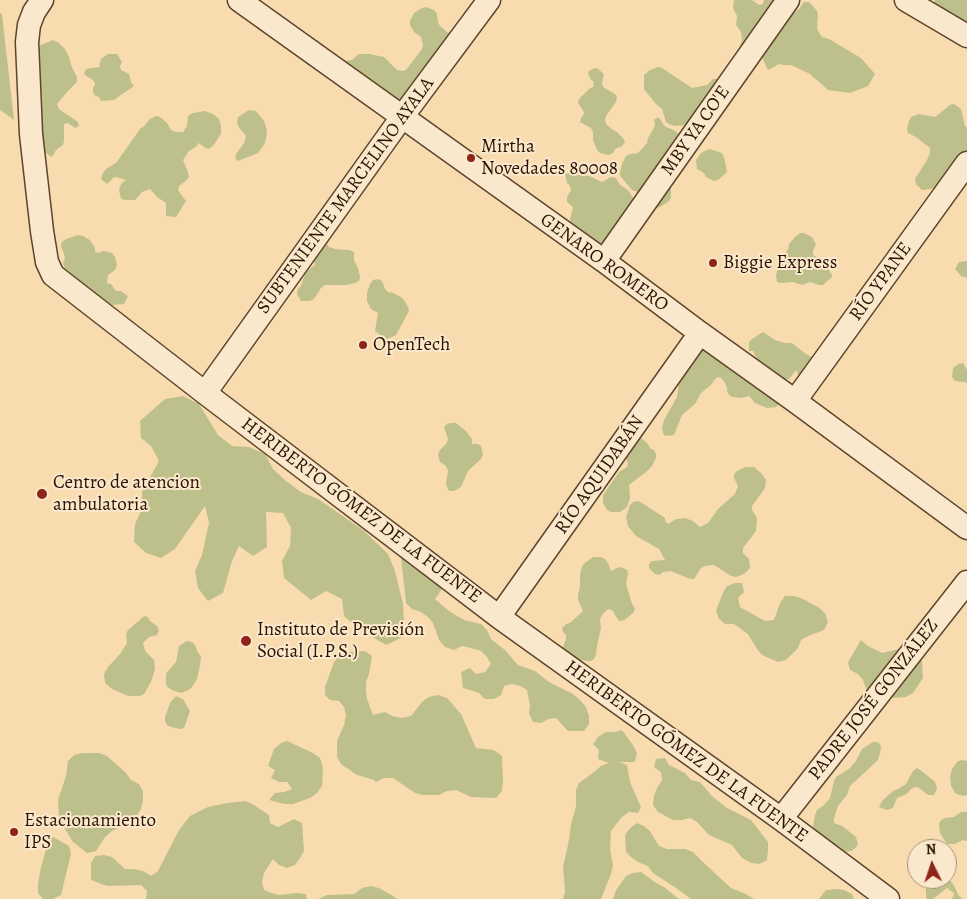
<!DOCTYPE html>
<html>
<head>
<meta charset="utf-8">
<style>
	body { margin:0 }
	#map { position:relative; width:967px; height:899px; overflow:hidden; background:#f8dcb0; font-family:Alegreya,serif }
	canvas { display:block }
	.north { position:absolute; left:907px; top:839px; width:50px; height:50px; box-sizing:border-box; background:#fae8cc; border:1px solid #a7927a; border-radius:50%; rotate:356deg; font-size:14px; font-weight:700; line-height:20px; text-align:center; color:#2a1200 }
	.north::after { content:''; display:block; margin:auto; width:18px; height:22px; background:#8f2418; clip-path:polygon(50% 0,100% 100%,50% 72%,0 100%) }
</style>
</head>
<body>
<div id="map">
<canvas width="967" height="899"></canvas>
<div class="north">N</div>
</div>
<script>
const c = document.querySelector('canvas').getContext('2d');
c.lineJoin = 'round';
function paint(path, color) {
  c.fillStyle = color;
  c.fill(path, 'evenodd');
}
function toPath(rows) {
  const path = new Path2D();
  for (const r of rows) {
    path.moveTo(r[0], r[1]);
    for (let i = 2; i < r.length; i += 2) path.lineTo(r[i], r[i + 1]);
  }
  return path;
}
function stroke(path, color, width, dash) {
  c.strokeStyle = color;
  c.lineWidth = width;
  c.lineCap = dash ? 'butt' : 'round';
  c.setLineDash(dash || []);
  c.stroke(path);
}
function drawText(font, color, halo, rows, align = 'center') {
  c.font = font + ' Alegreya,serif';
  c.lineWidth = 4;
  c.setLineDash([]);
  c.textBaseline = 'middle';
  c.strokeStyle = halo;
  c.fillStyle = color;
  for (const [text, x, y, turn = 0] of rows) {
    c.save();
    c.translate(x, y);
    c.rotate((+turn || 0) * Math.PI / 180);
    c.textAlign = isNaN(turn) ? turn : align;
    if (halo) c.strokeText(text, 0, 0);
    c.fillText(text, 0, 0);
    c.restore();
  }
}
paint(toPath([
	[734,0,752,0,759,5,763,4,764,0,799,0,738,52,742,40,741,32,736,25,737,16,733,8],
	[935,0,967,0,967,34,933,5],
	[804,2,809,2,812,5,817,11,818,15,817,29,822,37,829,39,861,58,875,74,868,86,850,93,828,90,810,74,791,65,783,65,779,64,768,70,761,55,769,36,781,31,788,17,799,9],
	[426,7,434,10,437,14,438,22,440,26,447,32,451,33,400,107,344,61,352,60,359,54,369,54,384,57,397,70,402,71,406,70,422,49,423,45,421,37,414,32,410,25,410,21,414,13,422,8],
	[0,13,2,14,14,120,0,110],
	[53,40,59,43,65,49,69,57,71,65,77,77,77,82,68,91,57,104,59,109,78,122,79,126,75,128,68,123,64,124,64,141,63,145,56,150,54,154,51,157,45,152,43,143,36,124,36,46,41,45],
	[108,54,117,54,122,62,120,66,121,70,129,74,131,82,134,86,114,100,101,101,99,97,95,96,93,92,93,88,95,84,93,80,86,76,84,73,86,69,99,67,101,59],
	[658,67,662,68,692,88,707,85,713,79,721,79,688,125,674,126,669,124,666,122,662,109,655,103,644,89,644,75,650,70],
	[597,68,604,74,602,83,603,87,615,94,617,97,616,102,606,116,605,120,606,124,613,130,617,132,623,138,625,142,622,146,615,149,613,153,609,155,600,153,597,150,593,140,593,132,591,128,580,122,581,118,584,114,583,110,578,103,579,99,589,89,593,87,594,82,591,80,589,76,588,72,592,69],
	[954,104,961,109,965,126,967,128,967,179,944,176,935,187,931,189,922,190,916,184,915,179,927,160,930,153,930,148,916,137,908,133,907,129,909,121,911,117,919,114,935,117,950,105],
	[249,110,256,111,264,121,267,130,266,139,265,143,258,153,238,161,235,158,236,154,244,143,246,136,238,126,237,122,238,117],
	[205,111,213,114,219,119,221,125,221,134,213,146,208,149,204,147,199,143,197,146,189,151,183,160,188,172,189,177,188,179,179,186,178,190,186,201,176,217,166,216,166,203,157,197,150,189,142,192,135,200,126,200,121,199,119,190,121,184,126,180,116,177,113,178,107,184,102,180,101,178,103,173,106,169,116,163,140,129,144,126,150,119,156,116,160,117,167,123,171,130,176,132,183,132,187,126,188,117,189,115,193,113],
	[658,117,661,120,663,124,666,127,674,130,681,136,671,186,671,198,668,202,660,207,656,208,651,207,644,194,632,190,620,176,620,173,622,164,626,156,630,154,638,153,647,143,648,138,655,126,654,120],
	[709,149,722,153,724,157,727,171,725,174,718,180,714,181,706,177,704,173,697,169,696,160,701,153],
	[574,172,577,175,589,176,602,182,611,177,616,178,620,185,628,190,633,198,640,203,612,256,569,224,573,207,567,202,567,197,571,190,570,186,567,183,565,174],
	[800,233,804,233,812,237,816,244,813,251,813,255,824,262,832,275,832,277,823,285,819,285,810,282,802,285,793,282,781,283,777,282,776,275,778,267,788,249,789,244,795,237],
	[78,235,83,236,90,240,95,248,95,252,99,253,103,251,108,252,112,253,115,257,117,265,115,270,108,275,107,283,111,284,116,291,121,291,128,296,124,304,112,305,108,302,105,305,67,279,63,262,65,258,64,254,61,246,62,242,66,239],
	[326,243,329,247,335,249,349,250,354,252,354,260,358,268,360,277,359,281,355,283,346,285,325,285,321,288,314,299,310,301,301,301,297,294,298,289,301,286,305,274,308,270,315,265,314,261,309,254],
	[967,261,967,278,961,276,955,269,959,262],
	[378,279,382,281,385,289,388,292,393,293,401,297,404,300,408,307,409,311,396,335,386,340,375,331,378,313,371,309,367,301,367,293,370,284,373,280],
	[763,332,775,340,785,343,792,343,806,354,814,358,800,379,796,370,789,379,785,379,781,382,759,363,753,351,749,351,749,342,752,339],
	[704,347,780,400,779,404,776,407,767,408,755,403,749,396,741,398,732,397,729,395,727,391,727,387,723,380,720,377,716,378,711,385,701,393,695,404,682,415,674,435,665,436,663,433,662,428,664,420,677,397,682,362],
	[963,363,967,370,967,383,965,382,955,381,952,377,953,368,958,364],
	[183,396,199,404,218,435,232,446,249,447,265,454,273,469,286,481,301,492,318,499,363,530,388,554,395,571,403,604,404,621,401,638,386,645,356,627,344,616,342,599,326,591,311,600,284,578,282,561,290,546,291,528,283,513,266,512,267,547,253,556,239,546,232,561,223,593,208,601,198,588,195,571,202,555,209,523,205,506,175,549,161,558,146,553,134,542,135,524,142,509,142,492,159,461,151,446,141,438,140,421,165,399],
	[451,423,456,423,466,431,472,439,472,444,478,444,481,446,483,455,481,459,468,471,461,487,454,491,449,491,447,487,446,483,448,471,446,466,440,462,438,454,440,450,447,443,448,439,444,427,447,424],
	[636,437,641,438,648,444,650,448,654,450,656,454,656,458,652,466,646,472,629,485,630,498,627,507,620,512,611,512,607,510,603,503,603,495,619,472,627,467,628,463,623,451],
	[745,467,754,467,761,473,766,480,765,488,752,506,752,510,757,518,756,531,743,548,743,553,749,559,750,568,744,574,736,577,731,576,714,565,705,566,701,568,694,579,690,579,671,571,663,572,659,575,655,574,649,568,649,564,652,561,665,560,659,549,636,536,628,526,626,517,630,505,633,502,638,501,642,503,665,518,665,521,668,524,676,519,685,518,693,521,700,527,708,523,718,509,735,494,738,486,734,478,734,474,737,471],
	[593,557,601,557,605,559,608,563,611,571,619,567,623,568,627,570,628,574,626,583,627,587,632,604,635,608,634,612,627,618,624,620,619,621,612,610,608,609,602,615,600,619,601,628,597,646,596,655,594,659,591,661,577,660,563,651,563,647,566,639,566,635,563,632,562,628,566,624,570,623,583,611,578,600,578,595,580,587,580,575,582,566,585,563],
	[401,558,413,559,449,579,435,599,449,611,464,620,481,624,487,630,491,639,505,650,518,665,535,671,549,682,573,694,580,700,586,707,589,716,589,724,584,731,568,731,556,718,549,719,541,723,533,722,529,714,530,706,527,690,520,686,512,684,504,686,501,695,494,699,485,699,479,693,463,688,461,672,470,668,476,674,485,672,491,664,487,657,481,651,471,648,462,646,454,650,445,647,439,640,433,623,428,617,421,612,412,609,406,603],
	[734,583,742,583,744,592,738,598,740,607,765,621,774,620,780,603,785,596,794,596,803,599,818,607,825,613,828,622,824,630,808,636,801,640,798,648,786,660,778,662,762,655,757,649,748,634,734,624,725,624,719,619,716,611,722,595,726,587],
	[145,616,148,617,150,621,157,626,159,631,157,635,149,637,143,643,145,651,154,660,155,669,151,682,144,694,140,696,128,696,112,689,105,683,104,674,108,667,120,654,127,643,126,634,128,630,142,618],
	[861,640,868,646,882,653,899,649,908,650,916,653,922,661,923,678,913,693,906,697,889,698,872,694,866,688,863,680,858,674,850,670,848,662],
	[187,641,192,642,195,645,198,653,201,656,200,666,197,679,192,687,189,690,181,693,172,690,169,688,166,685,166,676,167,672,176,662,179,646],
	[365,651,372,656,369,674,366,682,366,690,367,699,373,715,385,712,392,716,402,718,411,716,422,702,429,697,438,695,447,698,461,714,476,748,494,750,502,756,503,782,502,791,496,798,471,797,456,790,447,791,439,795,423,795,415,793,393,778,384,778,376,782,374,780,357,775,341,764,337,757,337,741,344,725,346,715,344,707,339,701,330,700,325,695,325,687,334,662,339,656,347,652],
	[176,696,183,699,190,711,184,728,180,729,171,727,167,725,165,721,165,717,170,703],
	[622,730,633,745,637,753,635,762,620,762,627,765,630,782,641,807,638,813,629,812,622,817,611,831,610,849,613,865,611,874,601,899,563,899,565,892,563,867,569,840,571,824,576,807,576,790,579,783,594,772,601,766,609,763,598,759,599,750,593,744,598,737,606,732,615,732],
	[287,741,313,753,320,758,323,768,322,786,317,793,310,798,293,804,285,804,269,800,275,793,284,792,292,789,287,782,279,782,271,778,275,770,268,766,274,749,281,743],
	[873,742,877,742,880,744,881,748,879,757,877,761,850,786,847,795,838,806,834,818,834,823,842,826,856,837,858,845,852,851,833,853,812,833,815,815,817,810,824,805,830,798,834,781,836,777,850,768,856,761,862,749],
	[82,753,99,753,107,756,126,773,131,780,139,784,143,791,143,801,141,809,136,817,129,823,112,831,105,837,96,851,87,853,73,842,59,819,58,800,66,776,68,761,74,755],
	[665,758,669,765,685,773,691,780,700,782,712,796,727,808,751,820,768,842,768,850,767,860,759,864,751,863,742,858,732,845,709,835,697,822,690,818,682,820,673,820,658,812,653,805,654,796,657,788,662,780,661,772,654,767,656,759],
	[961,760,967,761,967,795,964,796,956,794,951,786,950,777,952,769,957,762],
	[917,768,923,772,935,782,937,788,934,795,928,795,919,788,915,787,911,789,907,794,897,798,893,808,887,810,879,807,882,801,893,791,898,789,906,784,913,771],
	[246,801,254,805,269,815,270,823,278,827,294,819,302,823,304,851,300,858,295,865,287,868,279,865,273,859,264,873,262,882,264,890,272,893,279,895,296,893,306,894,307,899,146,899,147,891,141,885,107,886,91,880,91,863,95,856,104,855,112,857,125,869,134,869,143,871,151,876,158,871,179,830,190,816,208,807,227,803],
	[961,812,967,812,967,841,963,840,955,844,947,844,940,833,939,824,941,820,945,818,954,817],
	[637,823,644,826,650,831,659,846,667,849,685,849,693,852,705,864,731,888,746,894,754,899,691,899,676,888,653,873,648,866,640,863,632,858,626,852,625,835,630,828],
	[53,837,69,846,71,854,61,895,53,899,43,899,38,893,38,884,41,867,48,842],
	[641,872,656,883,664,887,679,899,613,899,616,890,626,876,633,873],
	[947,877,953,884,959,896,963,899,951,899,953,897,954,893,947,888,933,899,927,899,926,898,926,889,928,885,933,879,947,879],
	[371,886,379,888,395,897,397,899,318,899,327,895,354,894,362,888],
	[836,889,844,890,852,894,854,899,819,899,826,890]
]), '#bec08b');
const minor = toPath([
	[42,0,34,12,29,25,27,42,31,134,42,231,47,262,53,275,205,393,499,617,781,819,888,899],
	[239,0,604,261,700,333,795,401,967,528],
	[906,0,967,36],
	[604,261,788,0],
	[205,393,402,117,489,0],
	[795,401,967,163],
	[499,617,700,333],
	[781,819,967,582]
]);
stroke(minor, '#5e442c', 25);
stroke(minor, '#fae8cc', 22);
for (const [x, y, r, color] of [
	[471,158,5,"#8f2418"],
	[713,263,5,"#8f2418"],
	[363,345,5,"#8f2418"],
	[42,494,6,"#8f2418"],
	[246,641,6,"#8f2418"],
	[14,832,5,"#8f2418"]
]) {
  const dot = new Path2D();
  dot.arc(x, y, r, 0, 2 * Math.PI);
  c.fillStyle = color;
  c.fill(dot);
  stroke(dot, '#fae8cc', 2);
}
drawText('19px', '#2a1200', '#fae8cc', [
	["MBY YA CO'E",696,131,-55],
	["SUBTENIENTE MARCELINO AYALA",346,196,-54],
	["GENARO ROMERO",604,263,36],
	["RÍO YPANE",881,282,-54],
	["RÍO AQUIDABÁN",600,475,-55],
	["HERIBERTO GÓMEZ DE LA FUENTE",361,511,37],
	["PADRE JOSÉ GONZÁLEZ",874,700,-52],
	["HERIBERTO GÓMEZ DE LA FUENTE",686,752,36]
]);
drawText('19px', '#2a1200', '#fae8cc', [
	["Mirtha",481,147],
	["Novedades 80008",481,169],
	["Biggie Express",723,263],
	["OpenTech",373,345],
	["Centro de atencion",53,483],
	["ambulatoria",53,505],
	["Instituto de Previsión",257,630],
	["Social (I.P.S.)",257,652],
	["Estacionamiento",24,821],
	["IPS",24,843]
], 'left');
</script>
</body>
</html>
